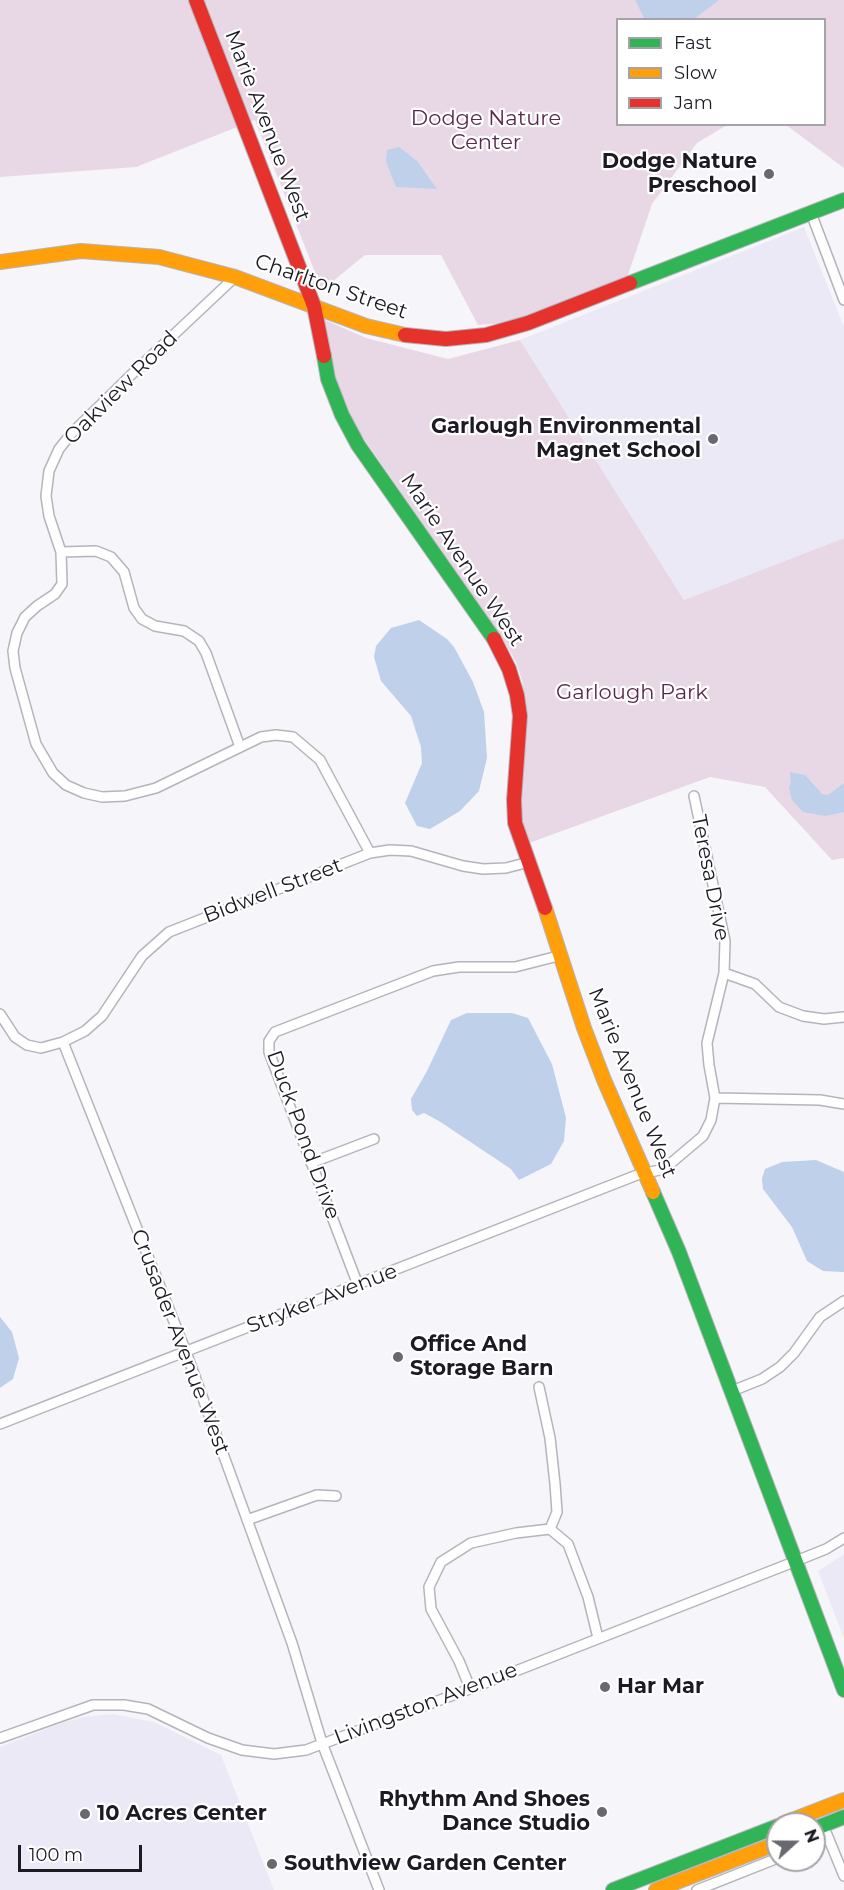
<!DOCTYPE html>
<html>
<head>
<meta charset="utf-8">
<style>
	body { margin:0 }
	#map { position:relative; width:844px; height:1890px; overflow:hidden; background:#f6f5fa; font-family:Montserrat,sans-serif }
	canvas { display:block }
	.legend { position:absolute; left:616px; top:18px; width:210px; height:108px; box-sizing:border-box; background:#fff; border:2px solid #a5a3a7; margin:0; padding:8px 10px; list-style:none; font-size:18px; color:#1d1a24 }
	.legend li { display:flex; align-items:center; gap:12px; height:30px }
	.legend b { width:30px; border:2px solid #a5a3a7 }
	.north { position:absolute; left:766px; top:1812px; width:60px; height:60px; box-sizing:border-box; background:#fff; border:2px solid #a5a3a7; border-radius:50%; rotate:69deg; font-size:16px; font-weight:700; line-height:24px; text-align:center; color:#1d1a24 }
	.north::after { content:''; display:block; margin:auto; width:21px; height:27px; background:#69676f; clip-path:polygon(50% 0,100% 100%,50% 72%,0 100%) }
	.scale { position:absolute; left:18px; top:1845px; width:124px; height:27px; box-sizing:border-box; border:3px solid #1d1a24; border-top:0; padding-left:8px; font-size:18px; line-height:21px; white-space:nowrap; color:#1d1a24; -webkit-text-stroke:4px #fff; paint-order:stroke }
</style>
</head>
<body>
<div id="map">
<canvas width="844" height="1890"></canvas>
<ul class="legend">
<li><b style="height:8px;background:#30b455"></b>Fast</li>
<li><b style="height:8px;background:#ff9f0a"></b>Slow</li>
<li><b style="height:8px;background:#e5322d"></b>Jam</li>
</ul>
<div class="north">N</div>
<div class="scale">100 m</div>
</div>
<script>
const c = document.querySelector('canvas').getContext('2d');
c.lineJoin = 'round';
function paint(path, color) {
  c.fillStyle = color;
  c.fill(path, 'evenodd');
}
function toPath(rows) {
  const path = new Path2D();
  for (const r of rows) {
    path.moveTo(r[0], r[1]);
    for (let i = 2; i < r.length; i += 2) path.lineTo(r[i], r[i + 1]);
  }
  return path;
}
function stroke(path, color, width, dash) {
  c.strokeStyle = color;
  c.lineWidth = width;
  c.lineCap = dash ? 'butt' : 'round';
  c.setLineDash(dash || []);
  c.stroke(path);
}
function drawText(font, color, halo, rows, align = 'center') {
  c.font = font + ' Montserrat,sans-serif';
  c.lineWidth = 4.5;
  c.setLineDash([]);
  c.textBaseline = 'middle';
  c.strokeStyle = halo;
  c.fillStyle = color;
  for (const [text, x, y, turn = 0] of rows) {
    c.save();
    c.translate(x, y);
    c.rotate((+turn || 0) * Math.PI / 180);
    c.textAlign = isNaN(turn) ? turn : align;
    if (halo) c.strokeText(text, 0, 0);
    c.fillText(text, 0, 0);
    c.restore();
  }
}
paint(toPath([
	[804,227,844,327,844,538,684,600,520,340],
	[844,1554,844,1639,818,1571],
	[113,1714,154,1722,221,1755,274,1890,0,1890,0,1747,64,1722,84,1717]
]), '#ece9f6');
paint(toPath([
	[0,0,844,0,844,168,786,125,824,124,824,20,618,20,618,124,727,125,697,143,652,204,627,278,507,323,478,325,441,255,365,255,322,290,255,120,136,167,0,177],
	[323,319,366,338,448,359,520,340,684,600,844,538,844,858,832,860,765,787,710,777,529,843,520,812,527,716,522,680,516,662,504,641,360,433,331,375]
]), '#e8d8e5');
paint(toPath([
	[635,0,719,0,694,19,645,20],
	[399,147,417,161,437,189,396,187,386,161,387,150],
	[419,620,447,639,454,647,473,682,484,712,487,758,479,791,460,811,430,829,417,826,405,803,422,763,421,747,411,716,381,681,374,657,376,646,391,628],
	[790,772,805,775,822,794,828,795,844,783,844,812,825,816,803,812,792,800,789,788,791,783],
	[467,1013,512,1013,528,1018,552,1064,566,1118,564,1141,551,1164,519,1180,511,1169,439,1121,424,1113,417,1116,412,1110,411,1099,427,1071,451,1020],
	[816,1160,844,1172,844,1272,842,1272,823,1271,807,1261,792,1227,763,1189,762,1178,765,1169,782,1162],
	[0,1317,12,1332,19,1358,13,1379,0,1388]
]), '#bfd0eb');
const street = toPath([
	[811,213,844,300],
	[235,277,131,375,71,434,59,449,49,471,46,496,49,516,61,552,62,584,55,594,37,606,25,617,17,633,13,651,15,668,36,744,53,773,66,785,84,793,102,797,125,796,156,788,261,737,276,735,293,737,320,760,370,853],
	[61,552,96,551,111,557,124,572,134,608,142,619,155,626,184,631,199,641,206,653,240,747],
	[724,973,755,984,779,1007,803,1016,824,1019,844,1017],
	[0,1014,15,1037,27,1045,41,1048,63,1042,85,1031,102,1016,142,956,169,932,370,853,390,850,411,851,463,866,483,869,506,868,529,862],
	[63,1042,186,1352,292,1643,322,1743,379,1890],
	[715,1098,820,1100,844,1104],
	[311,1163,374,1139],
	[358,1285,269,1052,269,1041,275,1032,433,971,459,967,515,967,562,955],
	[539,1387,550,1438,555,1484,557,1512,550,1529],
	[732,1391,762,1379,780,1367,794,1353,820,1317,844,1301],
	[0,1424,637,1175,664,1169,703,1136,711,1120,715,1098,709,1065,707,1043,724,973,725,941,694,796],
	[247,1520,317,1495,336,1496],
	[470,1688,459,1661,431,1609,429,1587,441,1562,471,1543,516,1533,550,1529,568,1544,588,1597,598,1638],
	[0,1738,93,1705,124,1705,148,1709,208,1738,242,1750,274,1754,306,1750,475,1687,786,1565,826,1549,844,1538],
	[823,1825,844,1876],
	[814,1844,829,1839],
	[697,1890,778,1858]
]);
const fast = toPath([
	[630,283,844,200],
	[324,356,328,379,342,415,358,445,494,639],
	[653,1192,679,1252,844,1690],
	[814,1829,844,1817],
	[613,1890,778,1826]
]);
const slow = toPath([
	[0,262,81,251,159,257,235,277,366,326,405,335],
	[545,908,584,1028,604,1080,653,1192],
	[782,1824,844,1800],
	[656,1890,778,1843]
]);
const jam = toPath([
	[196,0,314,306,324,356],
	[405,335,446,339,486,335,528,323,630,283],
	[494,639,509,669,517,695,520,716,514,800,515,823,545,908]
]);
stroke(street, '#b5b4ba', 12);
stroke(fast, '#b5b4ba', 16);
stroke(slow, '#b5b4ba', 16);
stroke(jam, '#b5b4ba', 16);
stroke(street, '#fefefe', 9);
stroke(fast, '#30b455', 14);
stroke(slow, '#ff9f0a', 14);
stroke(jam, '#e5322d', 14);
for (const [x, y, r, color] of [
	[769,174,6,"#69676f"],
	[713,439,6,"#69676f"],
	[398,1357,6,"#69676f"],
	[605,1687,6,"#69676f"],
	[602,1812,6,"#69676f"],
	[85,1814,6,"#69676f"],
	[272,1864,6,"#69676f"]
]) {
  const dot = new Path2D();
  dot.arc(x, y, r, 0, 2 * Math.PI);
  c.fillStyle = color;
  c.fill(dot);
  stroke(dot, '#fff', 2);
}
drawText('21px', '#5a294d', '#fff', [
	["Dodge Nature",486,119],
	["Center",486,143],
	["Garlough Park",632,693]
]);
drawText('21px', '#1d1a24', '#fff', [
	["Marie Avenue West",267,126,69],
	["Charlton Street",331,287,19],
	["Oakview Road",121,388,-45],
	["Marie Avenue West",462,560,56],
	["Teresa Drive",710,878,79],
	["Bidwell Street",273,891,-21],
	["Marie Avenue West",632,1083,68],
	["Duck Pond Drive",303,1135,70],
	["Stryker Avenue",322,1299,-21],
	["Crusader Avenue West",180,1342,69],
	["Livingston Avenue",426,1704,-21]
]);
drawText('bold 21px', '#1d1a24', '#fff', [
	["Dodge Nature",757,162,"right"],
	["Preschool",757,186,"right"],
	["Garlough Environmental",701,427,"right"],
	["Magnet School",701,451,"right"],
	["Office And",410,1345],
	["Storage Barn",410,1369],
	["Har Mar",617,1687],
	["Rhythm And Shoes",590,1800,"right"],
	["Dance Studio",590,1824,"right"],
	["10 Acres Center",97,1814],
	["Southview Garden Center",284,1864]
], 'left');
</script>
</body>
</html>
